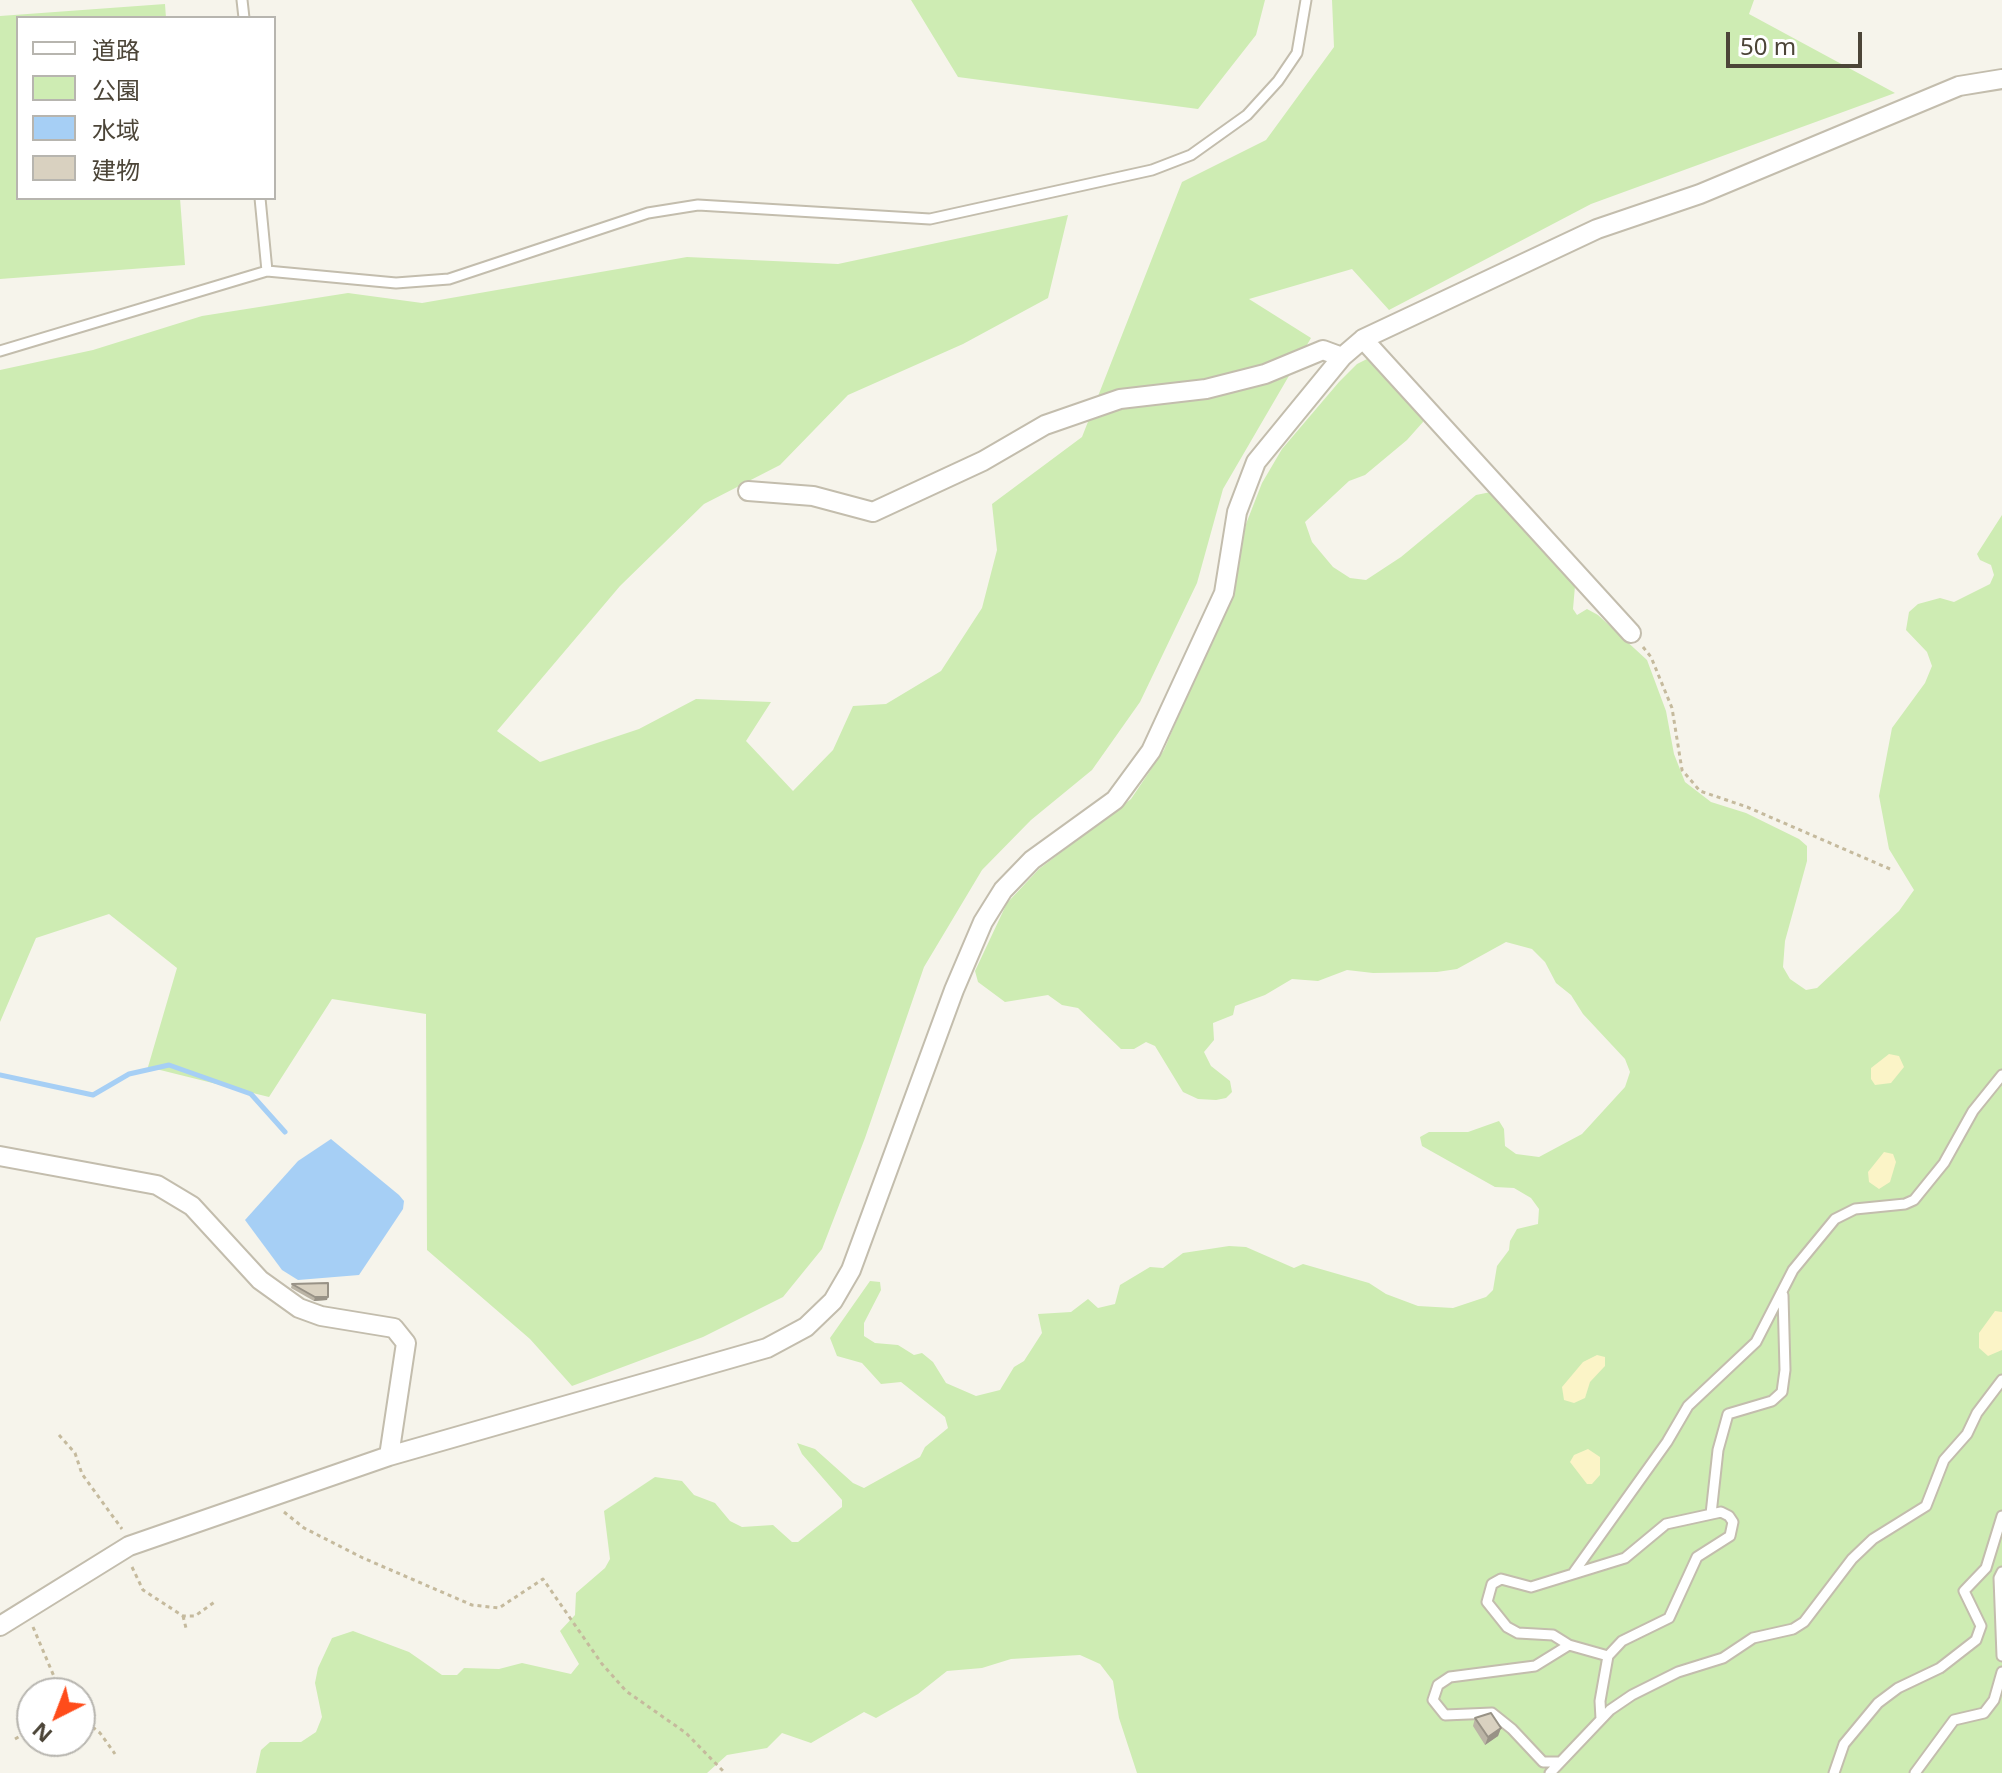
<!DOCTYPE html>
<html>
<head>
<meta charset="utf-8">
<style>
	body { margin:0 }
	#map { position:relative; width:2002px; height:1773px; overflow:hidden; background:#f6f4eb; font-family:"Noto Sans","Noto Sans JP",sans-serif }
	canvas { display:block }
	.legend { position:absolute; left:16px; top:16px; width:260px; height:184px; box-sizing:border-box; background:#fff; border:2px solid #b7b5af; margin:0; padding:10px 14px; list-style:none; font-size:24px; color:#4c4538 }
	.legend li { display:flex; align-items:center; gap:16px; height:40px }
	.legend b { width:40px; border:2px solid #b7b5af }
	.north { position:absolute; left:16px; top:1677px; width:80px; height:80px; box-sizing:border-box; background:#fff; border:2px solid #b7b5af; border-radius:50%; rotate:222deg; font-size:22px; font-weight:700; line-height:32px; text-align:center; color:#4c4538 }
	.north::after { content:''; display:block; margin:auto; width:28px; height:36px; background:#ff4c1a; clip-path:polygon(50% 0,100% 100%,50% 72%,0 100%) }
	.scale { position:absolute; left:1726px; top:32px; width:136px; height:36px; box-sizing:border-box; border:4px solid #4c4538; border-top:0; padding-left:10px; font-size:24px; line-height:28px; white-space:nowrap; color:#4c4538; -webkit-text-stroke:6px #fff; paint-order:stroke }
</style>
</head>
<body>
<div id="map">
<canvas width="2002" height="1773"></canvas>
<ul class="legend">
<li><b style="height:10px;background:#fff"></b>道路</li>
<li><b style="height:22px;background:#ceecb3"></b>公園</li>
<li><b style="height:22px;background:#a6cff5"></b>水域</li>
<li><b style="height:22px;background:#d9d1c0"></b>建物</li>
</ul>
<div class="north">N</div>
<div class="scale">50 m</div>
</div>
<script>
const c = document.querySelector('canvas').getContext('2d');
c.lineJoin = 'round';
function paint(path, color) {
  c.fillStyle = color;
  c.fill(path, 'evenodd');
}
function toPath(rows) {
  const path = new Path2D();
  for (const r of rows) {
    path.moveTo(r[0], r[1]);
    for (let i = 2; i < r.length; i += 2) path.lineTo(r[i], r[i + 1]);
  }
  return path;
}
function stroke(path, color, width, dash) {
  c.strokeStyle = color;
  c.lineWidth = width;
  c.lineCap = dash ? 'butt' : 'round';
  c.setLineDash(dash || []);
  c.stroke(path);
}
paint(toPath([
	[911,0,1265,0,1256,35,1198,109,958,77],
	[1332,0,1754,0,1749,14,1895,93,1591,204,1389,310,1352,269,1249,299,1311,338,1223,489,1197,583,1140,702,1092,770,1031,820,982,870,924,967,865,1138,822,1249,783,1297,703,1337,572,1386,530,1339,427,1250,426,1014,332,999,269,1097,148,1067,177,968,109,914,36,938,0,1022,0,370,93,350,202,316,348,293,422,303,687,257,838,264,1068,215,1048,298,963,344,848,395,780,465,704,504,620,586,497,731,540,762,639,729,696,699,771,702,746,741,793,791,833,750,853,706,886,704,941,671,982,608,997,550,992,504,1082,437,1182,182,1266,140,1334,47],
	[165,4,166,18,18,18,18,198,180,198,185,265,0,279,0,16],
	[1369,358,1424,413,1423,422,1407,440,1365,475,1349,481,1305,522,1312,542,1333,567,1350,578,1366,580,1401,557,1476,495,1491,492,1502,499,1575,586,1573,609,1577,615,1587,609,1598,615,1647,660,1666,711,1674,754,1685,782,1711,802,1746,813,1799,839,1807,846,1807,861,1785,941,1783,967,1790,979,1806,990,1817,988,1899,911,1914,890,1889,849,1879,796,1892,728,1925,683,1932,666,1927,652,1906,630,1909,612,1918,604,1940,598,1954,602,1990,584,1994,575,1991,565,1980,560,1977,554,2002,515,2002,1773,1137,1773,1119,1718,1113,1681,1100,1664,1080,1655,1011,1659,982,1668,947,1671,918,1694,876,1718,864,1712,811,1743,782,1733,767,1748,727,1755,707,1773,256,1773,261,1750,270,1742,301,1742,316,1732,322,1717,315,1683,318,1668,332,1638,353,1631,409,1652,442,1675,457,1675,464,1668,499,1669,522,1663,571,1674,579,1664,560,1631,575,1615,576,1593,605,1568,610,1559,604,1511,655,1477,682,1481,694,1495,715,1503,730,1521,742,1527,773,1525,792,1542,798,1542,842,1507,842,1500,802,1454,797,1443,815,1449,853,1483,864,1488,920,1457,925,1447,948,1428,945,1417,901,1382,881,1384,862,1363,837,1356,830,1338,870,1281,880,1282,881,1290,864,1323,864,1336,875,1343,898,1345,914,1355,922,1353,933,1362,946,1383,976,1396,1000,1390,1014,1367,1024,1361,1042,1333,1038,1314,1071,1312,1088,1299,1098,1308,1115,1304,1120,1285,1150,1267,1163,1268,1183,1253,1229,1246,1246,1247,1294,1268,1303,1264,1369,1283,1386,1294,1418,1306,1453,1308,1486,1297,1493,1290,1497,1266,1509,1250,1510,1241,1517,1229,1538,1224,1539,1209,1531,1198,1514,1188,1495,1187,1422,1146,1420,1137,1429,1132,1468,1132,1499,1121,1504,1129,1505,1146,1516,1154,1539,1157,1582,1134,1625,1087,1630,1072,1625,1059,1583,1014,1571,995,1556,983,1545,962,1532,949,1506,942,1457,969,1437,972,1373,973,1347,970,1318,981,1292,979,1265,995,1235,1006,1233,1015,1213,1023,1214,1040,1204,1052,1211,1066,1230,1081,1232,1092,1226,1098,1216,1100,1198,1099,1183,1092,1155,1046,1146,1042,1134,1049,1121,1049,1078,1008,1062,1005,1048,995,1005,1002,978,982,975,971,1007,903,1039,869,1131,799,1164,750,1230,595,1246,524,1262,483,1282,449,1339,382,1357,364]
]), '#ceecb3');
paint(toPath([
	[1889,1054,1899,1056,1904,1067,1891,1083,1875,1085,1871,1079,1871,1068],
	[1884,1152,1893,1154,1896,1162,1890,1182,1879,1189,1869,1182,1868,1172],
	[1995,1311,2002,1312,2002,1350,1988,1356,1979,1348,1979,1333],
	[1597,1355,1605,1357,1605,1366,1590,1382,1585,1398,1574,1403,1564,1400,1562,1387,1583,1362],
	[1588,1449,1600,1457,1600,1475,1592,1484,1587,1484,1570,1462,1574,1455]
]), '#fbf4c7');
paint(toPath([
	[331,1139,399,1195,404,1201,403,1209,359,1275,298,1280,282,1270,245,1220,298,1161]
]), '#a6cff5');
stroke(toPath([
	[0,1075,93,1095,129,1074,169,1065,251,1094,285,1132]
]), '#a6cff5', 5);
const service = toPath([
	[242,0,244,18],
	[260,198,267,271],
	[0,351,267,271,396,283,449,279,648,213,698,205,930,219,1152,170,1191,155,1247,115,1278,81,1297,53,1306,0],
	[1711,1514,1718,1450,1728,1414,1772,1401,1782,1392,1785,1370,1783,1295],
	[1574,1572,1667,1442,1688,1406,1756,1342,1793,1270,1835,1219,1855,1209,1905,1204,1914,1200,1944,1163,1973,1111,2002,1075],
	[2002,1572,1999,1578,2002,1656],
	[1569,1645,1553,1635,1518,1633,1507,1627,1487,1602,1492,1584,1501,1579,1531,1587,1625,1558,1666,1524,1721,1512,1729,1516,1733,1522,1730,1536,1697,1557,1669,1618,1622,1641,1608,1656,1600,1701,1601,1719],
	[1559,1762,1543,1762,1512,1729,1492,1713,1445,1715,1433,1700,1438,1685,1450,1677,1535,1666,1569,1645,1608,1656],
	[1550,1773,1610,1710,1632,1695,1678,1672,1723,1658,1753,1638,1793,1629,1804,1622,1852,1559,1873,1539,1926,1506,1944,1460,1967,1434,1977,1413,2002,1380],
	[1834,1773,1844,1744,1878,1703,1898,1688,1940,1668,1976,1640,1981,1626,1964,1591,1986,1568,2002,1516],
	[1915,1773,1954,1720,1984,1713,1994,1700,2002,1672]
]);
const minor = toPath([
	[1363,339,1631,633],
	[748,491,813,496,873,512,983,461,1045,425,1120,399,1206,389,1265,374,1323,350,1342,357],
	[0,1156,157,1185,192,1206,260,1280,299,1308,321,1316,394,1328,406,1343,389,1456],
	[0,1626,129,1546,389,1456,767,1348,806,1327,833,1301,851,1270,954,990,983,922,1003,890,1032,860,1115,800,1151,751,1224,593,1237,512,1256,462,1342,357,1363,339,1597,229,1700,194,1959,86,2002,79]
]);
stroke(service, '#c3bdad', 13);
stroke(minor, '#c3bdad', 22);
stroke(toPath([
	[1643,647,1651,657,1672,708,1682,770,1700,791,1747,807,1890,869],
	[59,1435,75,1453,82,1474,122,1529],
	[284,1512,304,1528,363,1558,472,1605,499,1608,543,1579,602,1664,626,1691,686,1733,725,1773],
	[132,1567,143,1590,183,1616,195,1616,216,1601],
	[183,1616,186,1628],
	[33,1627,61,1693],
	[80,1717,100,1733,115,1754],
	[15,1739,32,1729]
]), '#c5ba9d', 3, [4, 4]);
stroke(service, '#fff', 9);
stroke(minor, '#fff', 18);
paint(toPath([
	[292,1284,327,1300,314,1301,291,1288],
	[1475,1718,1501,1728,1498,1736,1485,1745,1473,1726]
]), '#bbb4a5');
paint(toPath([
	[315,1297,328,1297,327,1300,314,1301],
	[1501,1728,1498,1736,1485,1745,1488,1737]
]), '#989286');
const building = toPath([
	[328,1283,328,1297,315,1297,292,1284,328,1283],
	[1491,1713,1501,1728,1488,1737,1475,1718,1491,1713]
]);
paint(building, '#d9d1c0');
stroke(building, '#989286', 2);
</script>
</body>
</html>
